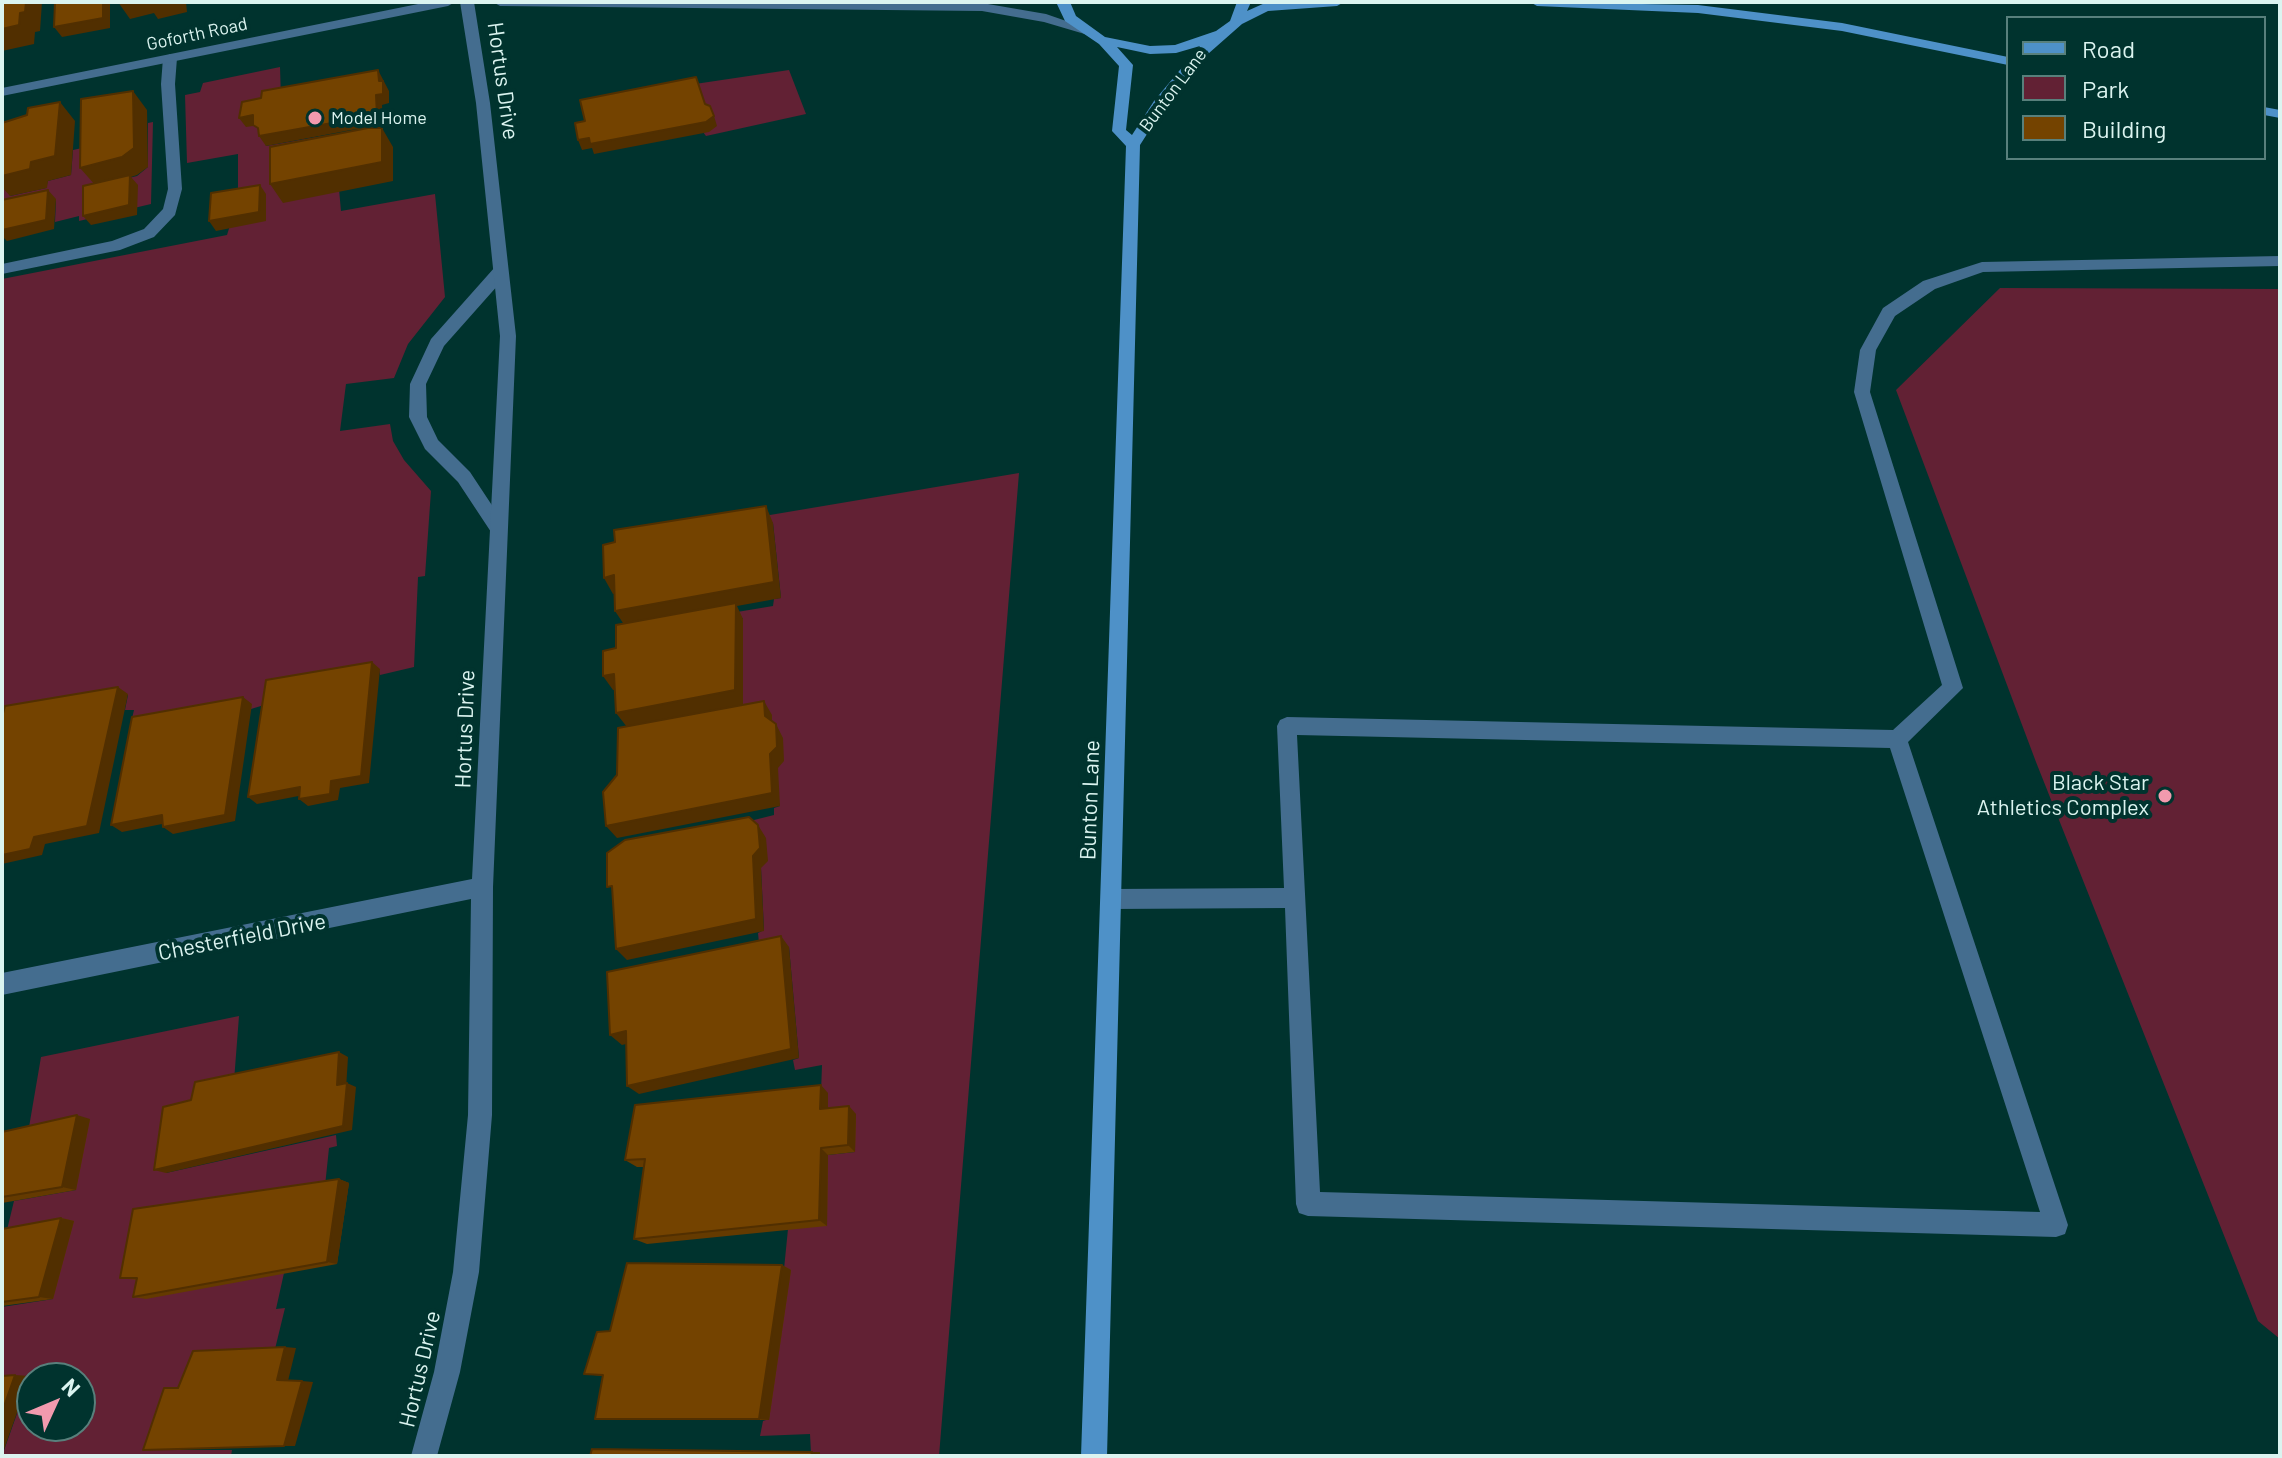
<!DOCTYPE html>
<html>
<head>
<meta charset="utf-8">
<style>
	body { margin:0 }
	#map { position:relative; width:2282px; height:1458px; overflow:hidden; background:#00332e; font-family:Barlow,sans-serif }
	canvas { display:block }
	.frame { position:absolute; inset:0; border:4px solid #dbf4f0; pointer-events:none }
	.legend { position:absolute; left:2006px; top:16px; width:260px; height:144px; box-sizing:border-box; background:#00332e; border:2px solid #58807c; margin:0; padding:10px 14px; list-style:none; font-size:24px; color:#dbf4f0 }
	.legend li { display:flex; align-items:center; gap:16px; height:40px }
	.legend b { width:40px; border:2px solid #58807c }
	.north { position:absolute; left:16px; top:1362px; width:80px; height:80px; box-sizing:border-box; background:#00332e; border:2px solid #58807c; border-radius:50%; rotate:46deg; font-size:22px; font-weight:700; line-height:32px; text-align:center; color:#dbf4f0 }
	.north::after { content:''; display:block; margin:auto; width:28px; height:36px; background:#f29aae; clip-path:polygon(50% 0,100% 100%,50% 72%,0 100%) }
</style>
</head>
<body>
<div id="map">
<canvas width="2282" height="1458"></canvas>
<div class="frame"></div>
<ul class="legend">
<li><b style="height:10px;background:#4e91c8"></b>Road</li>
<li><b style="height:22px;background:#622134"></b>Park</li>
<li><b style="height:22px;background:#744300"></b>Building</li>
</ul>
<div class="north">N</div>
</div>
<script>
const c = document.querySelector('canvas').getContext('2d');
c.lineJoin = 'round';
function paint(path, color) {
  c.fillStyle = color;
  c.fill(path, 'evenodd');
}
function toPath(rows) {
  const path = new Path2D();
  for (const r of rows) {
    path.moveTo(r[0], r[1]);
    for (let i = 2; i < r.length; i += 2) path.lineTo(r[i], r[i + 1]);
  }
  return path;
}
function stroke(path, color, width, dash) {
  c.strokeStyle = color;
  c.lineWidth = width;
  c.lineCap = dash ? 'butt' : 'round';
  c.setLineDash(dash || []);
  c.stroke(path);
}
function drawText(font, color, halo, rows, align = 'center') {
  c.font = font + ' Barlow,sans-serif';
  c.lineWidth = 8;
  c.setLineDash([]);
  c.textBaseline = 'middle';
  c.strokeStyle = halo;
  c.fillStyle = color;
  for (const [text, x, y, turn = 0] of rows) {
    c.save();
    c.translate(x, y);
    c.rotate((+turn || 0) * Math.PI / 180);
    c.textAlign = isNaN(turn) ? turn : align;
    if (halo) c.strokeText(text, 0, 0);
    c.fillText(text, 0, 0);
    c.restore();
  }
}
paint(toPath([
	[280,67,281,98,260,125,266,146,334,134,341,211,435,194,445,297,408,344,394,378,346,384,340,431,390,424,393,441,404,460,431,491,425,576,418,577,414,667,380,675,379,670,251,709,251,704,129,731,134,710,125,710,128,695,2,732,2,279,227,235,238,199,238,154,187,163,185,95,200,92,203,83],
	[789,70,806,114,706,136,703,132,716,126,695,84],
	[153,122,151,204,79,221,79,216,55,222,56,200,2,235,2,151,10,196,46,188,48,181,71,175,73,150,82,148,96,186,137,176,148,167,148,123],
	[2000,288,2280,289,2280,1339,2258,1321,2036,762,1896,390],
	[1019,473,939,1456,820,1456,820,1452,811,1453,810,1434,760,1436,763,1421,769,1419,788,1229,828,1155,855,1152,828,1117,828,1093,821,1093,822,1065,795,1070,793,1060,799,1058,789,947,759,943,758,933,764,930,761,868,746,822,774,815,774,808,780,806,743,705,743,619,737,612,773,606,774,599,781,598,773,523,764,516],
	[239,1016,234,1081,166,1173,336,1135,337,1146,329,1148,325,1186,284,1273,276,1309,285,1308,275,1349,157,1450,232,1450,231,1456,2,1456,30,1377,2,1377,2,1307,53,1299,6,1234,14,1201,76,1190,28,1133,41,1057],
	[32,1378,80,1378,80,1426,32,1426]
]), '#622134');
paint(toPath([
	[170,54,177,58,175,84,182,189,175,215,154,237,120,250,2,274,2,264,112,241,144,229,163,209,168,189,161,84,163,58,170,54],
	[2280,256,2280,266,1983,272,1935,289,1895,316,1876,350,1870,392,1963,688,1908,742,2068,1225,2065,1234,2056,1237,1308,1216,1299,1213,1296,1204,1285,908,1112,909,1104,906,1101,899,1104,892,1112,889,1284,888,1277,726,1280,720,1287,717,1893,730,1942,685,1854,392,1860,350,1883,308,1923,281,1982,262,2280,256],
	[1297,735,1890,748,2040,1212,1320,1192,1297,735],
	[501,266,507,267,507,275,444,346,426,384,427,417,438,440,470,472,503,522,506,527,497,534,491,532,458,482,425,449,409,417,410,384,431,339,495,267,501,266]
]), '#446d8f');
paint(toPath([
	[428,2,455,2,448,6,2,96,2,88,428,2],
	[460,2,474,2,490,103,516,336,493,887,492,1115,479,1272,460,1372,437,1456,411,1456,434,1372,453,1272,468,1115,471,899,2,995,2,973,472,879,500,336,476,103,460,2],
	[493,2,982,3,1046,14,1095,31,1088,35,1044,22,982,11,500,6,493,2]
]), '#446d8f');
paint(toPath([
	[1056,2,1070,2,1076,16,1105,37,1150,46,1175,45,1216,31,1230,21,1237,2,1251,2,1247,11,1265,3,1344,2,1337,6,1268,11,1242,24,1200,61,1165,106,1140,145,1107,1456,1081,1456,1126,146,1112,131,1119,66,1099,44,1065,21,1056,2],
	[1200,46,1154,101,1132,135,1126,130,1133,65,1117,47,1150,54,1176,53,1200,46],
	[1530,2,1698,5,1842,23,2008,57,2008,65,1842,31,1698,13,1537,6,1530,2],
	[2264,107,2280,110,2280,118,2264,115,2264,107]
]), '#4e91c8');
paint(toPath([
	[828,1093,828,1108,856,1114,855,1152,828,1155,827,1226,647,1244,634,1239,644,1167,637,1167,625,1160],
	[90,1119,76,1190,2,1203,2,1132],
	[339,1179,349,1183,337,1264,146,1299,133,1297,137,1280,120,1278],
	[61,1218,74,1221,53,1299,2,1306,2,1229],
	[782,1265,791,1270,769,1420,595,1419,603,1376,584,1374,610,1331]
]), '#643a00');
paint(toPath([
	[26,2,42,2,40,31,35,32,34,44,2,51,2,29,20,13],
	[103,2,110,2,110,28,62,37,54,27],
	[118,2,186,2,187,12,158,19,154,13,130,19],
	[378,70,389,91,389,103,382,105,383,124,266,146,259,136,376,95,379,81],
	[133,91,147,110,148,167,137,175,131,177,138,185,137,215,91,225,83,216,96,186,80,168],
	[60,102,75,121,71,175,48,181,47,188,10,196,2,187,2,176,31,162],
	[253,115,260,125,246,127,239,118],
	[714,116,717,126,709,132,594,154,592,148,582,150,578,140],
	[382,128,393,147,393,181,283,203,270,184],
	[260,185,266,194,266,221,216,231,209,221],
	[48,190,56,199,54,229,7,241,2,236,2,230],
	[766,506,773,523,781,598,737,606,743,619,743,705,627,727,616,713,625,626,615,611],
	[614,575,624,591,613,594,604,578],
	[372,662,380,669,369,783,340,788,338,800,308,806,299,799,331,781],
	[614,674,624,689,613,690,603,676],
	[118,687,128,694,99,833,45,844,42,855,2,864,2,855,34,837],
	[243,697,252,704,235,821,173,834,163,827],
	[764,701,772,715,772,731,765,716],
	[776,724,783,738,784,761,778,768,780,806,617,838,606,826,770,754],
	[300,787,309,794,257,804,248,797],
	[162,815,172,822,122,832,111,825],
	[758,825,766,838,768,861,761,868,764,931,627,960,616,949,753,856],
	[781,936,789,947,799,1058,639,1094,627,1086],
	[626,1031,638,1041,622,1045,610,1035],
	[339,1052,348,1057,346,1089,337,1085],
	[347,1083,356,1087,352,1130,166,1173,154,1170],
	[821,1085,828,1093,828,1117,820,1109],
	[849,1106,856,1114,855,1152,848,1145],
	[77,1115,90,1119,76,1190,62,1187],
	[821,1148,828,1155,827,1226,819,1220],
	[339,1179,349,1183,337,1264,327,1262],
	[61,1218,74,1221,53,1299,39,1297],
	[782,1265,791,1270,769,1420,759,1419],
	[285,1347,296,1348,288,1381,277,1380],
	[15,1375,30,1376,2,1455,2,1412],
	[302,1381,313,1382,295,1446,284,1446],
	[812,1452,820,1452,820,1456,811,1456]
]), '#512f00');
const building = toPath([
	[2,2,26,2,25,12,20,13,19,25,2,29,2,2],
	[55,2,103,2,103,18,54,27,55,2],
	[378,70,379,81,383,81,383,94,376,95,377,115,259,136,258,128,253,125,253,115,239,118,242,102,261,98,262,91,378,70],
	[696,77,705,104,710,106,714,116,706,122,590,144,589,138,578,140,575,123,585,121,580,100,696,77],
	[133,91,134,148,122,157,80,168,81,99,133,91],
	[60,102,55,156,31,162,30,169,2,176,2,123,27,115,28,108,60,102],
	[368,128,382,128,382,162,270,184,270,147,368,128],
	[130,175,129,205,83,216,83,186,130,175],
	[260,185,259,212,209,221,211,193,260,185],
	[48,190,46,220,2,230,2,200,48,190],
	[766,506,774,582,615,611,614,575,604,578,603,545,615,542,614,530,766,506],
	[736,603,735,690,616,713,614,674,603,676,603,651,616,648,616,625,736,603],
	[372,662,361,776,331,781,330,794,299,799,300,787,248,797,266,680,372,662],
	[118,687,87,826,34,837,30,849,2,855,2,717,5,706,118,687],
	[243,697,225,815,163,827,162,815,111,825,132,717,243,697],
	[764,701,765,716,776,724,777,747,770,754,772,793,606,826,603,792,617,775,618,728,764,701],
	[749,817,758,825,760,848,753,856,756,919,616,949,612,886,607,887,607,853,625,840,749,817],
	[781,936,791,1049,627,1086,626,1031,610,1035,607,972,781,936],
	[339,1052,337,1085,347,1083,343,1126,154,1170,163,1107,191,1100,195,1082,339,1052],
	[821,1085,820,1109,849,1106,848,1145,821,1148,819,1220,634,1239,645,1159,625,1160,635,1105,821,1085],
	[77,1115,62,1187,2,1197,2,1132,77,1115],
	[339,1179,327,1262,133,1297,137,1278,120,1278,133,1209,339,1179],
	[61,1218,39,1297,2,1302,2,1229,61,1218],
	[627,1263,782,1265,759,1419,595,1419,603,1375,584,1374,597,1332,610,1331,627,1263],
	[285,1347,277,1380,302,1381,284,1446,143,1450,164,1388,178,1388,193,1351,285,1347],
	[15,1375,2,1412,2,1376,15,1375],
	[592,1449,812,1452,811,1456,590,1456,592,1449]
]);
paint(building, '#744300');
stroke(building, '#512f00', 2);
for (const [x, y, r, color] of [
	[315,118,8,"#f29aae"],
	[2165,796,8,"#f29aae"]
]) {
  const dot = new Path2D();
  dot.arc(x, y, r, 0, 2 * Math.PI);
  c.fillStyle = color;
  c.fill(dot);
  stroke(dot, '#00332e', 3);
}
drawText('18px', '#dbf4f0', '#00332e', [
	["Goforth Road",197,34,-12],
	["Bunton Lane",1173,90,-53]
]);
drawText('18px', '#dbf4f0', '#00332e', [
	["Model Home",331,118]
], 'left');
drawText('22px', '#dbf4f0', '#00332e', [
	["Hortus Drive",503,81,82],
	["Hortus Drive",465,729,-88],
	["Bunton Lane",1090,800,-88],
	["Chesterfield Drive",242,937,-11],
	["Hortus Drive",420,1369,-77]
]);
drawText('22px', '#dbf4f0', '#00332e', [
	["Black Star",2149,783],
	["Athletics Complex",2149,808]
], 'right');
</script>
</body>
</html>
